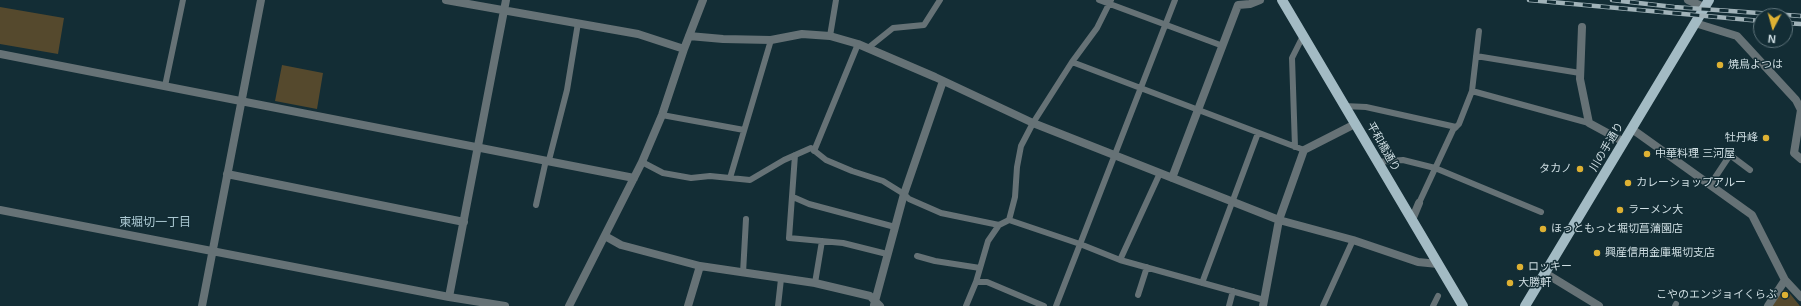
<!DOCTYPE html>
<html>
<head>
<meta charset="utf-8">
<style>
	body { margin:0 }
	#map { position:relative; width:1801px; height:306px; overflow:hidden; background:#132d35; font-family:Arial,sans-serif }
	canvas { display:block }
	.north { position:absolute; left:1753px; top:8px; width:40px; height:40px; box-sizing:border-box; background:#132d35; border:1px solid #5f747b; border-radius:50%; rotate:186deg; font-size:11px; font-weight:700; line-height:16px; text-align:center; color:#d0dfe4 }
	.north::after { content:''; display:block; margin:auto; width:14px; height:18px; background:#deb133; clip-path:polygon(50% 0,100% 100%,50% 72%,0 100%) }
</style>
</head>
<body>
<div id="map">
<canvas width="1801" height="306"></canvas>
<div class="north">N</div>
</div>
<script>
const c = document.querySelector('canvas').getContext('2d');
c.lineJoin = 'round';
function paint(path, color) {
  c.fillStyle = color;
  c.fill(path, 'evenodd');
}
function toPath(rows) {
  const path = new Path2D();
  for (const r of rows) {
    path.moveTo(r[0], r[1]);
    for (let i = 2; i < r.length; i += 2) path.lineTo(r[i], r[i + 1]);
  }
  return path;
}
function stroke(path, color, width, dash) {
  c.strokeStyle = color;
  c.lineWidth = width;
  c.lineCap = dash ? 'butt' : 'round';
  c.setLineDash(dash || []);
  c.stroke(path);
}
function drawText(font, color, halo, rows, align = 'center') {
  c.font = font + ' Arial,"Noto Sans JP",sans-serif';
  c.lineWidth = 3;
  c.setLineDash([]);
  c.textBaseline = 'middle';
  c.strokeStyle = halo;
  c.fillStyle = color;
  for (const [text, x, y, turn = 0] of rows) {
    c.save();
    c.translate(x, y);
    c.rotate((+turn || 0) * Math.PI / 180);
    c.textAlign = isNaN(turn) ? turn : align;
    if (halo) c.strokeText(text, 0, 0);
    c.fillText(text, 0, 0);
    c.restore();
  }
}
paint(toPath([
	[0,7,64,18,58,54,0,44],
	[282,65,323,73,317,109,275,101],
	[1782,290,1787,290,1800,306,1771,306]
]), '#55492d');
stroke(toPath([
	[1099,0,1223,46],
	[830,36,836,0],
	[868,48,893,28,924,25,940,0],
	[1476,56,1580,73],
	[1072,62,1304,150],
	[165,86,183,0],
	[1472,91,1589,123],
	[1344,106,1366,107,1456,127],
	[662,115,744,130],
	[1295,147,1292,58,1303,36],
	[814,151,858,44],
	[795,155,789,238,843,243,887,254],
	[549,160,567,90,578,23],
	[642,162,663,173,691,178,710,176,750,180,784,160,811,148,826,160,852,171,883,181,904,194,909,199,941,213,999,225],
	[1377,162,1403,160,1435,168,1541,212],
	[730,178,771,40],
	[1710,185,1730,155,1750,170],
	[793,197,809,204,895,227],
	[1419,203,1453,130,1459,124,1472,91,1479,31],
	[536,205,546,160],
	[1009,220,1080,244,1120,260,1264,300],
	[917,256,935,261,980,268],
	[1120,260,1160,173],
	[743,273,746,219],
	[976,282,987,282,1044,306],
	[815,283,822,241],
	[1202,283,1258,133],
	[1138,295,1147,267],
	[778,306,781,279],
	[966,306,976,282,988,241,999,225,1009,220,1015,197,1017,167,1021,146,1033,123,1072,62,1097,28,1111,0],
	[1056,306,1175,0],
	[1229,306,1233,291],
	[1323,306,1353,240],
	[1433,306,1438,296],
	[1675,306,1676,304]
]), '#667276', 6);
stroke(toPath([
	[446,0,638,34,684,49],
	[1688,0,1704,7],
	[1695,23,1737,36,1796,100,1801,110],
	[1582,27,1580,79,1589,123,1624,142],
	[689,36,723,39,771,40,802,34,830,36,858,44,935,77,1033,123,1279,220,1353,240,1418,262,1438,264],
	[0,54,634,178],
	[1801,110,1794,153,1801,159],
	[1632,129,1752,215,1785,280,1801,297],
	[227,174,464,222],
	[1172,178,1238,5,1250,4,1260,0],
	[0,210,449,297,505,306],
	[1412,220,1419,203],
	[605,236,621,245,700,266,815,283,870,296,880,306],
	[1545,273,1599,306],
	[449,297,506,0],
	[874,305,904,194,943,81],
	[202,306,261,0],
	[569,306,642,162,662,115,684,49,703,0],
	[688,306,700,266],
	[1263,306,1279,220,1304,150,1355,124],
	[1768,306,1785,280]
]), '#667276', 8);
stroke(toPath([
	[1282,0,1463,306],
	[1525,306,1709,0]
]), '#a3bbc4', 10);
const rail = toPath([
	[1529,0,1761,21],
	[1612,0,1674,7,1801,16],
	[1785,23,1801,24]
]);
stroke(rail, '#a0b2b8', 4.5);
stroke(rail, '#132d35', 3, [9]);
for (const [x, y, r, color] of [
	[1720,65,4,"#deb133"],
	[1766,138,4,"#deb133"],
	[1647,154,4,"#deb133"],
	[1580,169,4,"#deb133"],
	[1628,183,4,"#deb133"],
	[1620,210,4,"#deb133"],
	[1543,229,4,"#deb133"],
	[1597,253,4,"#deb133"],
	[1520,267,4,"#deb133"],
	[1510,283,4,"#deb133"],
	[1785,295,4,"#deb133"]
]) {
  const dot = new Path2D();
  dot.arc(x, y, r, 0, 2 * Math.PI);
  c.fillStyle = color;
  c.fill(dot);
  stroke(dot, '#132d35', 1.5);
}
drawText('11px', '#d0dfe4', '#132d35', [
	["焼鳥よつは",1728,65],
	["牡丹峰",1758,138,"right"],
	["中華料理 三河屋",1655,154],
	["タカノ",1572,169,"right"],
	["カレーショップアルー",1636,183],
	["ラーメン大",1628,210],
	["ほっともっと堀切菖蒲園店",1551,229],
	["興産信用金庫堀切支店",1605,253],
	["ロッキー",1528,267],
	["大勝軒",1518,283],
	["こやのエンジョイくらぶ",1777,295,"right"]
], 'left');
drawText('11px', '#d0dfe4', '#132d35', [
	["平和橋通り",1383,147,60],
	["川の手通り",1607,147,-59]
]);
drawText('12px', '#abc8d2', '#132d35', [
	["東堀切一丁目",155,223]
]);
</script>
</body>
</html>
